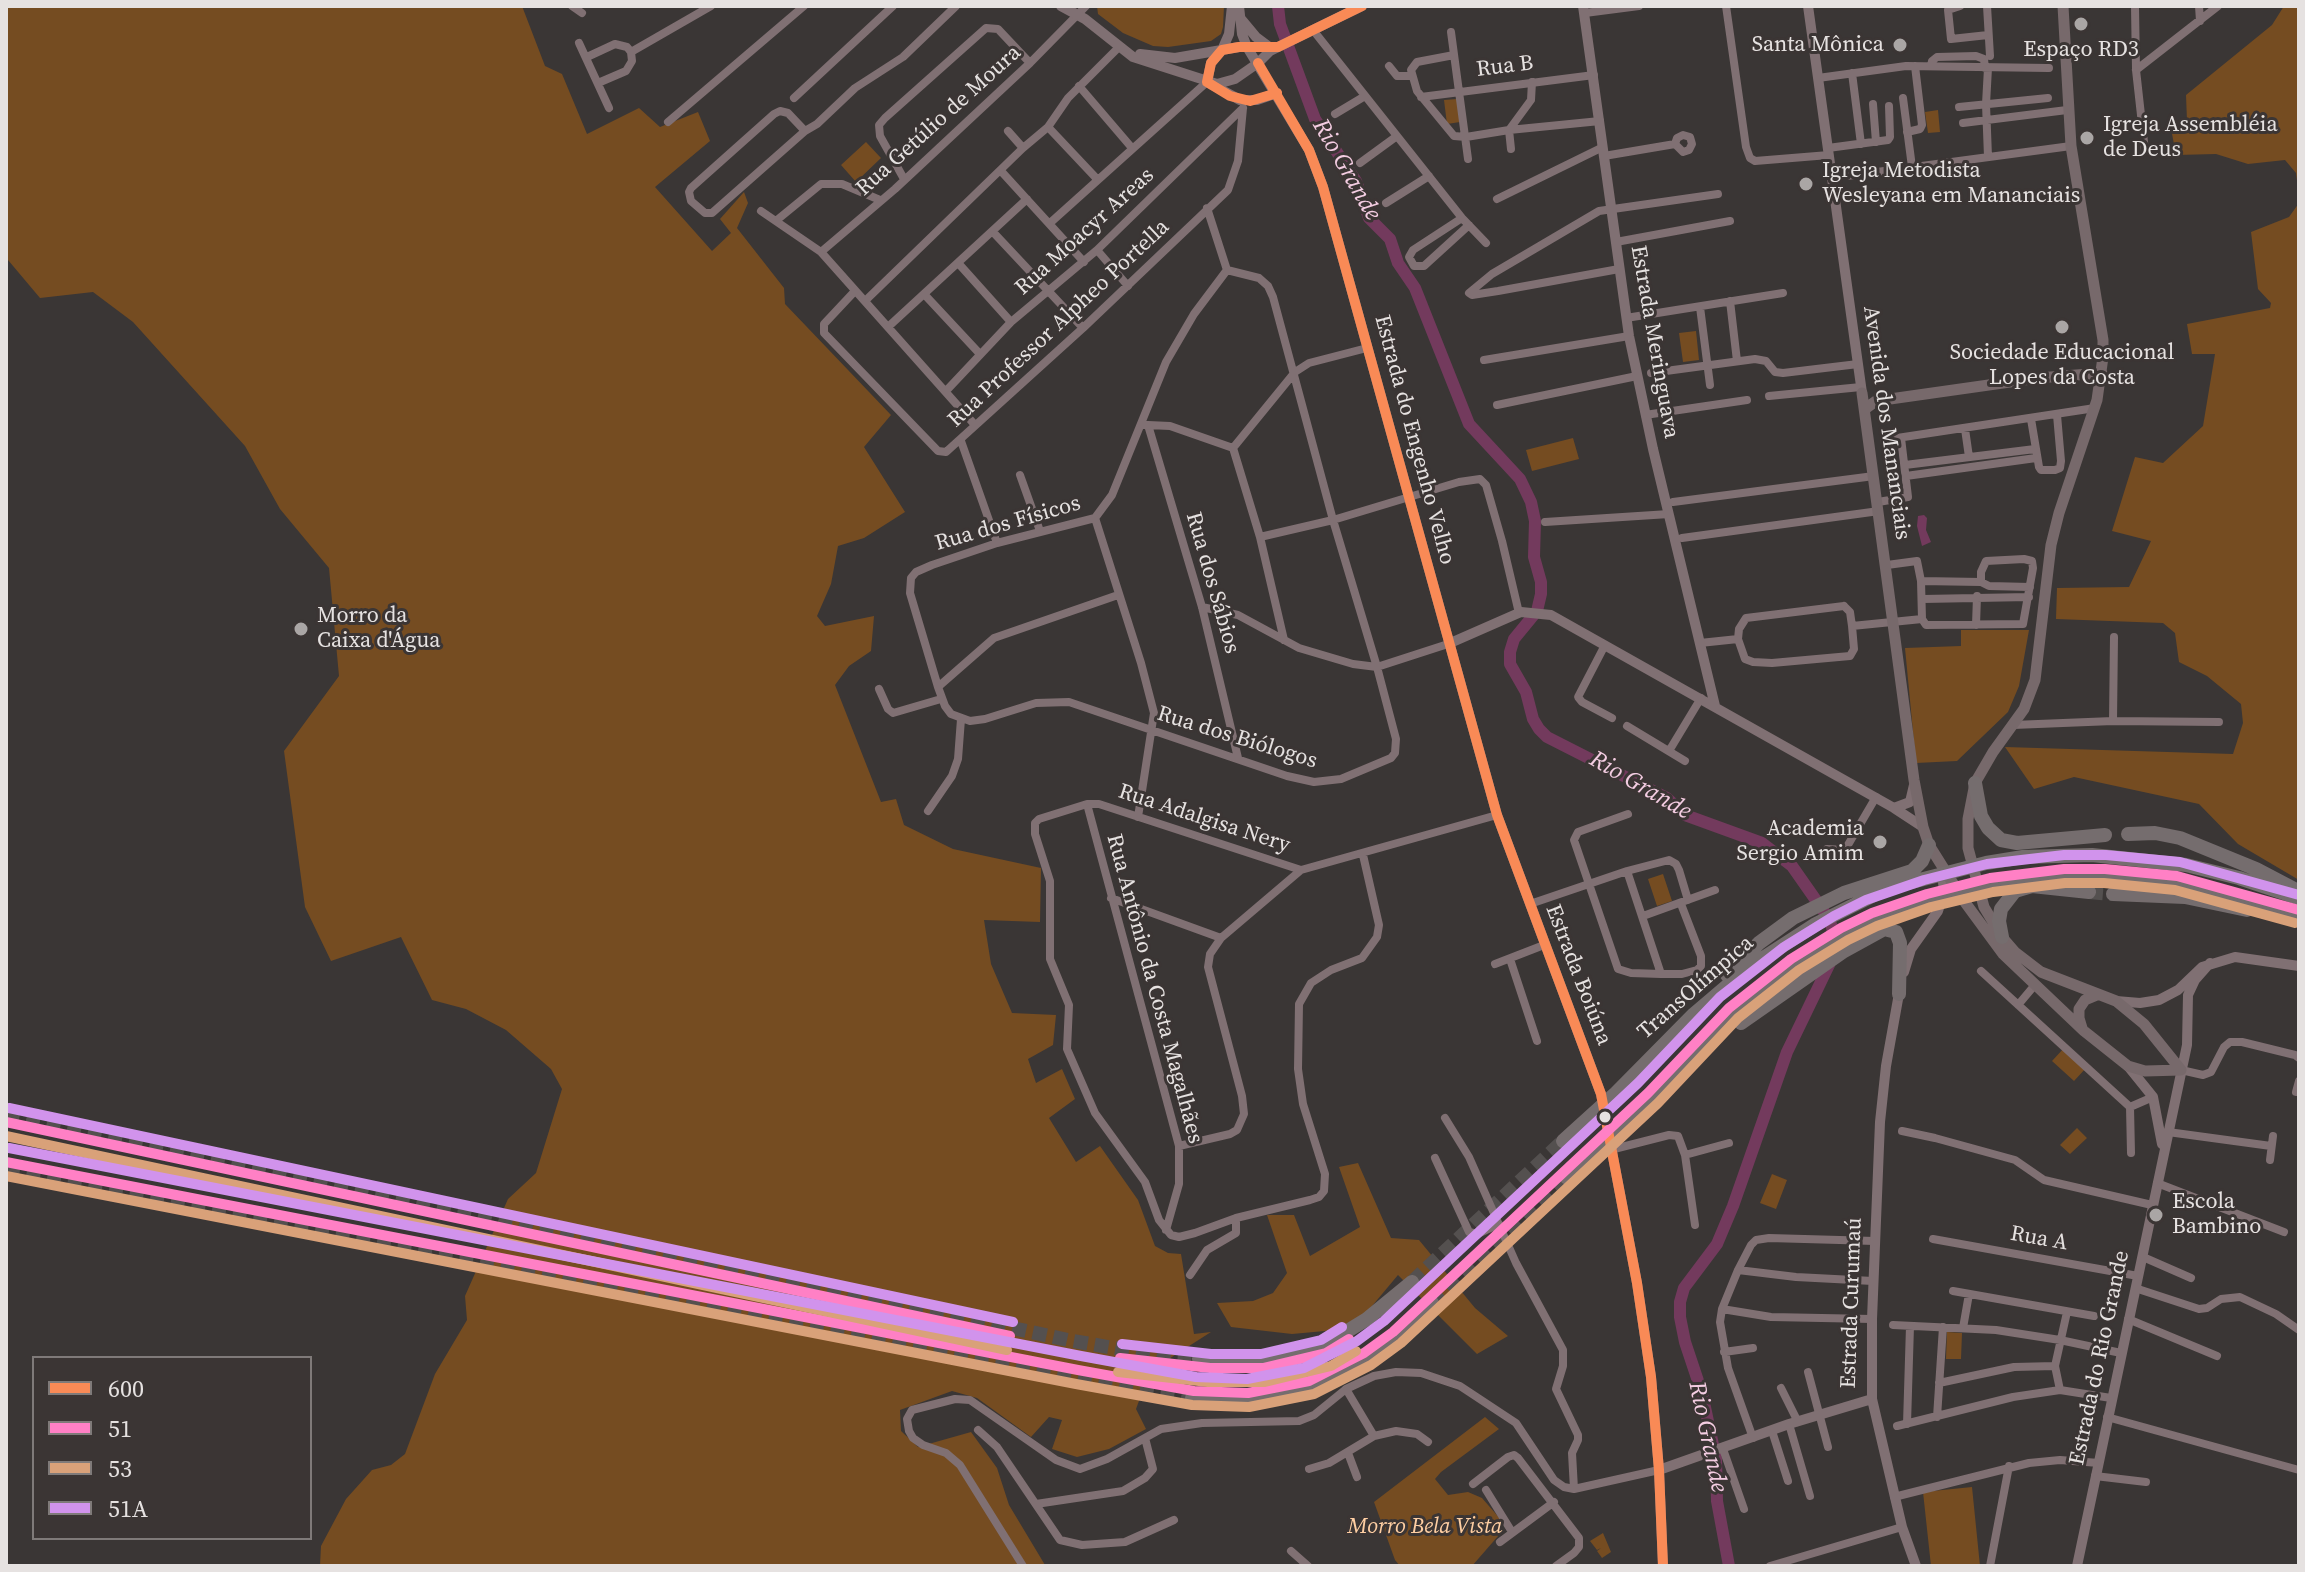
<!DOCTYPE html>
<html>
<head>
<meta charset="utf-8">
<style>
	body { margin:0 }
	#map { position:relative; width:2305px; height:1572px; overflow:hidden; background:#3a3635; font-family:"Source Serif 4",serif }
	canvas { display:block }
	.frame { position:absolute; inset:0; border:8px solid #e6e2e1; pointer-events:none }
	.legend { position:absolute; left:32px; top:1356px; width:280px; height:184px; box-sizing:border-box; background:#3b3534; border:2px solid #7f7a79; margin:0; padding:10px 14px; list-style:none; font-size:24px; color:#e6e2e1 }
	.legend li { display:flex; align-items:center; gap:16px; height:40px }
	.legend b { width:40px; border:2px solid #7f7a79 }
</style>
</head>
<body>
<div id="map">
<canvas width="2305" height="1572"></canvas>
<div class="frame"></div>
<ul class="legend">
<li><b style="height:10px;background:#f98a56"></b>600</li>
<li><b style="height:10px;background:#ff80c5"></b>51</li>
<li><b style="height:10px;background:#d9a179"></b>53</li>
<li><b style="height:10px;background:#d193ec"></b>51A</li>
</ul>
</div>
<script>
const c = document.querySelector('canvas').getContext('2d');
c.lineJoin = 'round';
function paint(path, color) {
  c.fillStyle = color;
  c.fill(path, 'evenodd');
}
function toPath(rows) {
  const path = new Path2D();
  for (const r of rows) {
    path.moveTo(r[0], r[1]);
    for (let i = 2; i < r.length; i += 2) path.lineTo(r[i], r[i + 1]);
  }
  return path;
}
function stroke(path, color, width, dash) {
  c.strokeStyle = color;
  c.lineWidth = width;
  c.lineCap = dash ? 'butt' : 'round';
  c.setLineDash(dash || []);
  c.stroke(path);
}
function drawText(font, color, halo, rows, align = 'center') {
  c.font = font + ' "Source Serif 4",serif';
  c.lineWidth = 6;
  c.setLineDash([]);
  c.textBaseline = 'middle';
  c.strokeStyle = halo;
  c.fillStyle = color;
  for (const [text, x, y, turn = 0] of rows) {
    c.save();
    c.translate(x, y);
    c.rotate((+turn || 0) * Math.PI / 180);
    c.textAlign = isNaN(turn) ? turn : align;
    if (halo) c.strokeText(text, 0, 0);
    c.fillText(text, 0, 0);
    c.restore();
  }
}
paint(toPath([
	[6,6,522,6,545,66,562,74,587,134,639,108,660,127,698,112,710,141,655,187,712,251,731,233,720,219,744,192,748,203,737,228,784,288,785,304,891,415,864,447,905,512,864,538,838,546,831,584,817,616,825,626,874,616,871,651,849,666,835,685,881,802,896,799,904,825,953,849,1041,868,1040,922,984,920,991,964,1012,1013,1056,1015,1053,1045,1028,1059,1036,1083,1062,1069,1075,1099,1049,1118,1076,1162,1100,1146,1138,1200,1155,1246,1168,1253,1181,1254,1194,1334,1211,1332,1150,1371,1136,1409,1146,1429,1109,1449,1077,1457,1052,1449,1062,1420,1049,1417,1031,1437,977,1398,952,1391,900,1410,901,1431,918,1447,971,1432,997,1468,1009,1505,1045,1565,1049,1566,320,1566,321,1546,346,1499,372,1470,391,1465,405,1454,435,1374,467,1320,465,1296,508,1199,536,1173,562,1089,551,1069,506,1030,466,1009,432,1000,401,937,331,961,305,907,284,751,339,676,329,568,280,509,245,446,133,322,93,292,40,298,8,260],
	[1097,6,1224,6,1223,27,1221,34,1211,41,1168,47,1153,46,1123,33,1098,14],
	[2284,6,2299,6,2299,196,2296,173,2285,160,2248,164,2216,154,2176,155,2170,123,2187,121,2186,95,2272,25],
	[1457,99,1460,122,1447,124,1444,100],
	[1938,110,1940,132,1928,133,1925,112],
	[866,142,881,158,856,182,841,165],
	[2299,203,2299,880,2238,844,2199,804,2074,777,2034,789,2005,747,2233,754,2243,723,2241,704,2207,676,2179,662,2175,633,2163,623,2056,619,2057,588,2129,587,2151,541,2112,531,2135,457,2163,463,2203,426,2215,354,2192,354,2187,324,2270,308,2271,303,2258,289,2251,232,2289,217],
	[1696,331,1699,360,1683,362,1679,333],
	[1573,438,1579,459,1532,471,1526,450],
	[1961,630,2029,630,2019,686,2008,712,1957,761,1916,763,1905,648,1961,646],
	[1663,874,1672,901,1657,906,1648,879],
	[2064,1048,2086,1068,2074,1081,2052,1061],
	[2077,1128,2087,1138,2070,1154,2060,1145],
	[1358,1163,1391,1238,1419,1240,1475,1308,1508,1336,1477,1354,1398,1275,1367,1312,1336,1330,1292,1334,1231,1327,1217,1303,1253,1301,1273,1293,1287,1273,1267,1215,1294,1215,1310,1256,1360,1227,1339,1167],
	[1772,1174,1787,1180,1776,1209,1760,1203],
	[1947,1332,1962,1333,1961,1359,1946,1359],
	[1485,1417,1499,1429,1441,1472,1435,1479,1448,1495,1468,1492,1482,1498,1502,1521,1499,1535,1472,1566,1400,1566,1395,1560,1374,1502],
	[1972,1487,1980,1566,1931,1566,1923,1492],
	[1603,1533,1611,1552,1602,1558,1597,1551,1601,1548,1597,1550,1590,1541]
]), '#754c21');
paint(toPath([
	[1924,515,1927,518,1926,530,1931,542,1922,546,1917,526,1918,516]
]), '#733a5d');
stroke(toPath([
	[1278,6,1280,24,1315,119,1356,181,1369,218,1390,239,1398,263,1415,288,1469,424,1520,479,1531,502,1535,521,1534,557,1541,582,1541,594,1537,611,1514,639,1510,652,1510,664,1526,692,1533,719,1539,729,1547,737,1667,798,1685,815,1762,843,1792,866,1827,916,1832,927,1834,941,1829,965,1787,1052,1733,1206,1717,1244,1684,1288,1680,1302,1680,1317,1685,1342,1702,1393,1716,1459,1717,1501,1729,1566]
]), '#733a5d', 12);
stroke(toPath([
	[2089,892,2113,894],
	[6,1113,1073,1341,1155,1355,1199,1359],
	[6,1169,1192,1398],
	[1412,1282,1563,1141],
	[1432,1303,1567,1178]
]), '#54504f', 14, [14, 7]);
stroke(toPath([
	[572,6,582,13],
	[1726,6,1746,147,1750,158,1755,161,1829,155],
	[1960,6,1948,10,1951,39,1988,35],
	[1987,6,1990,56],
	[2135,6,2136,70,2145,151],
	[2199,6,2200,21],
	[1585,13,1639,6],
	[1313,30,1462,218,1486,243],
	[1451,32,1468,159],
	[579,43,609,108],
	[631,52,711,6],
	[1454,55,1417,62,1411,70,1417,91,1454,136,1466,137,1509,130,1600,121],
	[587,57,615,44,627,47,631,52,632,61,626,71,598,83],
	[1389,66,1397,76,1411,76],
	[1931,66,1932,61,1937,57,1976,56,1984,59,1985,68],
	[1988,68,1986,104,1988,157],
	[2136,70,2218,6],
	[1852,73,1861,144],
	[1818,78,1906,66,2049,68],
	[1079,86,1132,148],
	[1421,97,1594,75],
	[794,98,893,6],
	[1903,98,1912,167],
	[1873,104,1876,142],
	[1959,107,2048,98],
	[1335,114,1365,96],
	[668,122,804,6],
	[1963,123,2067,110],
	[1048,127,1097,179],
	[805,131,788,113,780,111,774,114,691,188,689,192,691,201,705,213,712,213,805,131,817,124,855,88,903,57,956,6],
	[1008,131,1023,148],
	[1907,132,1920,129,1922,125,1915,66],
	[1828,148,1888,140,1890,137,1889,106],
	[1511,149,1509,130,1531,100,1532,82],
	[1604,156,1675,144,1677,138,1683,135,1690,137,1692,144,1689,150,1683,152,1675,144],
	[1360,163,1397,136],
	[1001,171,1084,262],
	[1847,176,2071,146],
	[904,179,880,136,879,125,885,118,986,28,998,29,1030,63],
	[1497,199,1603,147],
	[1386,203,1429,176],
	[761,211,821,252,975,425],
	[1462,218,1413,250,1409,257,1414,266,1424,266,1469,225],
	[777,220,821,184,842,184,880,200],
	[1050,223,1207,82],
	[993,232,1083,328],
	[1616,242,1730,221],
	[1097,250,1128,286],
	[821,252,895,189,1030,63,1086,6],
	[959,264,1011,322],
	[1619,269,1498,291,1472,295,1469,293,1492,274,1599,211,1718,194],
	[854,292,824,324,824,333,938,451,946,452,1083,328,1228,190,1238,161,1243,108],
	[924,294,979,353],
	[865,301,1023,148,1048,127,1068,98,1119,47],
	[1730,301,1737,361],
	[1700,307,1710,385],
	[1626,318,1783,293],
	[888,327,1027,199],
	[1484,360,1629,336],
	[1651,373,1755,359,1766,361,1775,372,1783,373,1858,364],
	[946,391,1011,322,1097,250,1243,108],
	[1769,396,1861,387],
	[1497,405,1637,376],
	[1645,415,1747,400],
	[2031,419,2039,467,2041,470,2055,470,2060,468,2061,461,2057,415],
	[1141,425,1148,425,1202,607,1238,758],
	[1148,425,1170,426,1233,448,1260,537,1284,640],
	[1965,429,1969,457],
	[1884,440,2095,408],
	[961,441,997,543],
	[1233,448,1295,372,1309,363,1367,348],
	[1905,465,2035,449],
	[1020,475,1040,531],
	[1906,476,2036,458],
	[1673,502,1874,476],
	[1878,502,1908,497,1901,438],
	[1095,518,1141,663,1154,713,1138,817],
	[1545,522,1669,514],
	[1260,537,1333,520,1459,482,1480,479,1486,485,1502,541,1519,613],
	[1682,538,1879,511],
	[1887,565,1917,561,1921,581,1922,619,1926,625,2023,624,2033,568,2032,561,2024,559,1986,561,1981,572,1981,582],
	[1921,581,1981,582,1989,586,2030,587],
	[1118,595,994,638,938,687,945,706,951,714,970,721,985,719,1036,703,1069,702,1287,776,1314,782,1341,779,1391,758,1395,753,1396,739,1377,667,1333,520,1273,297,1268,286,1259,278,1227,270,1207,208],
	[1923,599,2029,597],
	[1844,606,1850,612,1852,626,1854,649,1850,656,1772,663,1753,662,1745,659,1738,639,1739,629,1746,618,1844,606],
	[1202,607,1238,615,1299,648,1353,664,1377,667,1448,644],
	[1976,625,1977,596],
	[1852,626,1922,619],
	[1700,643,1738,639],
	[1605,645,1578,697,1582,702,1612,718],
	[938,687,910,593,911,578,916,572,932,565,997,543,1095,518,1112,495,1166,362,1194,314,1227,270],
	[879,689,888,709,893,713,941,699],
	[2113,721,2114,637],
	[2013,725,2113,721,2219,722],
	[1627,726,1685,761],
	[1669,751,1701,698],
	[1087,804,1179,1146,1179,1184,1166,1230],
	[928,811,952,776,958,759,961,719],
	[1628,814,1578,832,1574,840,1618,969,1631,973,1661,974,1682,974,1697,970,1701,966,1701,956,1681,904],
	[1827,849,1845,850,1876,797],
	[1301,870,1099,804,1087,804,1039,819,1035,823,1035,834,1050,881,1050,959,1069,1005,1067,1049,1095,1113,1145,1182,1159,1220,1171,1235,1179,1237,1195,1233,1236,1218,1310,1200,1319,1197,1324,1191,1325,1174,1303,1104,1298,1069,1299,1004,1311,983,1331,970,1362,958,1377,937,1379,925,1363,855],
	[1627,871,1661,974],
	[1111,898,1221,938],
	[1530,904,1627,871,1669,860,1676,864,1679,870,1688,900],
	[1643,916,1715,890],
	[1510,959,1537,1041],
	[1495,964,1544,945],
	[1981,971,2130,1107,2131,1153],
	[2018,1005,2034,986],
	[2181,1070,2203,1075,2211,1072,2224,1047,2230,1042,2242,1042,2295,1055,2299,1058],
	[2296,1092,2299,1081],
	[2130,1107,2153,1097],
	[1445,1118,1469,1157,1516,1263,1563,1350,1563,1366,1556,1389,1578,1435,1578,1440,1572,1453,1574,1489],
	[1902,1131,1935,1138,2015,1160,2044,1180,2152,1205],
	[2168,1132,2271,1146],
	[1179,1146,1230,1134,1237,1130,1244,1114,1242,1096,1208,967,1210,954,1221,938,1301,870,1497,815],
	[1614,1149,1669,1135,1678,1136,1685,1155,1695,1225],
	[1685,1155,1729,1143],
	[1435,1158,1469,1232,1478,1234,1499,1224],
	[2270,1160,2273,1136],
	[2157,1183,2284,1232],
	[1933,1239,2138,1276],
	[2143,1257,2191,1278],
	[1738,1270,1796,1277,1873,1281],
	[1190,1275,1207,1250,1236,1233,1236,1218],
	[2135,1288,2199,1309,2207,1308,2221,1299,2240,1297,2276,1314,2299,1330],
	[1953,1291,2094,1316],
	[1722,1309,1771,1317,1872,1319],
	[2128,1319,2217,1356],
	[1893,1325,1996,1330,2060,1340,2121,1353],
	[1963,1328,1969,1294],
	[1724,1352,1753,1348],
	[1808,1372,1828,1447],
	[1939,1383,2014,1367,2055,1366],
	[1781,1388,1798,1422],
	[1346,1389,1374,1436],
	[2060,1390,2055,1366,2067,1312],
	[1937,1417,1943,1327],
	[2107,1417,2299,1470],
	[1789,1424,1810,1496],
	[1907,1424,1910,1326],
	[1897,1426,2013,1397,2060,1390,2111,1398],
	[978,1430,997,1447,1060,1540,1082,1545,1125,1542,1174,1520],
	[1772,1431,1788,1481],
	[1753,1438,1728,1368,1720,1322,1722,1309,1738,1270,1751,1245,1756,1240,1769,1238,1875,1241],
	[1723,1449,1744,1509],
	[1348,1453,1357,1477],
	[1309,1469,1329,1463,1374,1436,1396,1431,1417,1434,1428,1442],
	[2095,1476,2146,1482],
	[1473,1484,1508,1457,1514,1455,1518,1458,1579,1538,1579,1547,1574,1553,1556,1566],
	[1486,1490,1512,1532],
	[1894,1497,2029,1463,2060,1460,2099,1463],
	[1036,1504,1123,1491,1145,1478,1153,1469,1145,1438],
	[1500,1542,1554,1502],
	[1291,1551,1308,1566],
	[1023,1566,960,1465,946,1453,923,1445,913,1438,909,1431,907,1419,912,1410,955,1399,970,1400,1056,1460,1080,1469,1107,1459,1161,1429,1202,1423,1299,1421,1314,1415,1346,1389,1374,1376,1396,1372,1421,1373,1460,1386,1516,1423,1554,1480,1564,1487,1574,1489,1659,1470],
	[1770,1566,1902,1527],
	[1990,1566,2009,1466]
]), '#807073', 8);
stroke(toPath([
	[1061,6,1085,19,1133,57,1217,84,1235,79,1258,63,1270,51,1362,6],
	[1232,6,1229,34,1222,50,1211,63,1207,82,1240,100,1257,100,1277,93],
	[1239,6,1242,34,1247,47,1309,150,1323,187,1497,815,1601,1094,1637,1283,1651,1377,1659,1470,1663,1566],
	[1583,6,1629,336,1653,449,1715,706],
	[1808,6,1862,393],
	[1241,19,1256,37,1268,46],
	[1140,54,1175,58,1239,47,1278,47],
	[1448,644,1521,612,1551,615,1894,808,1923,827],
	[1894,808,1910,802,1914,785],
	[1904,972,1911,949,1938,911,1944,893,1942,871],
	[1900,988,1886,1066,1880,1122,1872,1319,1872,1399,1902,1527,1916,1566],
	[2116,1001,2140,1003,2159,1000,2178,990,2202,967,2235,957,2299,966],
	[2128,1066,2153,1097,2162,1144],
	[1659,1470,1789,1424,1872,1399],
	[2077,1566,2187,1045,2188,995,2195,980,2210,963]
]), '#807073', 10);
stroke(toPath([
	[2063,6,2071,146,2103,340,2103,357,2097,400,2059,513,2051,545,2035,680,2024,709,1993,752,1975,783,1968,819,1968,848,1984,907,2002,937,2015,952,2041,972,2116,1001,2144,1024,2181,1070],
	[1862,393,1914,780,1923,827,1929,845,1964,901,2003,954,2084,1031,2128,1066,2145,1071,2181,1070],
	[1865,409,1876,401,2038,378,2102,373],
	[2082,1028,2079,1018,2079,1009,2085,1000,2097,995]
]), '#77696b', 11);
stroke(toPath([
	[1975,783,1981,816,1988,828,2001,840,2017,843,2105,835],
	[2128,834,2155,833,2180,838,2256,869,2296,890],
	[2113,894,2185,897,2247,910],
	[2002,937,1999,921,2001,909,2015,891,2032,886,2089,892],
	[1727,975,1759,943,1793,918,1844,893,1912,871,1922,861,1929,845],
	[1741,1023,1844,951,1884,929,1896,932,1900,943,1899,994],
	[1563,1141,1616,1093,1694,1014,1748,968,1816,924,1876,894,1904,884,1986,863,2023,857,2092,855,2186,865,2239,878,2299,898],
	[1567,1178,1716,1034,1774,983,1845,938,1927,901,2020,879,2062,874,2111,875,2157,879,2216,890,2299,918],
	[1199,1359,1238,1363,1262,1361,1292,1356,1323,1346,1367,1319,1412,1282],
	[1192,1398,1256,1398,1287,1393,1323,1381,1377,1352,1432,1303]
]), '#756d6e', 14);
stroke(toPath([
	[1258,63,1309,150,1323,187,1497,815,1601,1094,1637,1283,1651,1377,1659,1470,1663,1566],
	[1277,93,1250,101,1230,96,1207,82,1211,63,1222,50,1239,47,1278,47,1362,6]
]), '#f98a56', 10);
stroke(toPath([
	[6,1122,1010,1336],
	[6,1162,1078,1370,1194,1391,1248,1393,1309,1381,1364,1353,1393,1332,1648,1093,1729,1008,1791,959,1841,928,1872,913,1927,894,1990,878,2064,869,2105,869,2177,876,2299,910],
	[1120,1358,1210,1368,1263,1368,1326,1353,1349,1339]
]), '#ff80c5', 10);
stroke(toPath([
	[6,1136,1007,1350],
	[6,1176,1076,1384,1192,1405,1249,1407,1314,1394,1371,1365,1401,1343,1658,1103,1738,1018,1799,970,1848,940,1877,926,1931,907,1993,892,2065,883,2104,883,2175,890,2295,923],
	[1118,1372,1208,1382,1265,1382,1331,1366,1356,1351]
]), '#d9a179', 10);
stroke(toPath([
	[9,1108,1013,1322],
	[9,1148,1081,1356,1196,1377,1247,1379,1304,1368,1357,1341,1384,1321,1638,1083,1720,997,1784,947,1834,916,1866,900,1924,880,1987,864,2064,855,2106,855,2180,862,2299,895],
	[1122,1344,1211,1354,1261,1354,1321,1340,1342,1327]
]), '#d193ec', 10);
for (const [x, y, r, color] of [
	[2081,24,8,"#aaa6a5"],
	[1900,45,8,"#aaa6a5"],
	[2087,138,8,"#aaa6a5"],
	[1806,184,8,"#aaa6a5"],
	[2062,327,8,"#aaa6a5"],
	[301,629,8,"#aaa6a5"],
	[1880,842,8,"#aaa6a5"],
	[1605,1117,7,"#e6e2e1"],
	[2156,1215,8,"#aaa6a5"]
]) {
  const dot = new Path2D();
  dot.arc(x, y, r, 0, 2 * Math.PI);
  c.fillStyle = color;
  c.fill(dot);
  stroke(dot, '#3b3534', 3);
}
drawText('22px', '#e6e2e1', '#3b3534', [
	["Santa Mônica",1884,45,"right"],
	["Espaço RD3",2081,50,"center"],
	["Igreja Assembléia",2103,125],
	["de Deus",2103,150],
	["Igreja Metodista",1822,171],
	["Wesleyana em Mananciais",1822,196],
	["Sociedade Educacional",2062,353,"center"],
	["Lopes da Costa",2062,378,"center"],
	["Morro da",317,616],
	["Caixa d'Água",317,641],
	["Academia",1864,829,"right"],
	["Sergio Amim",1864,854,"right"],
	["Escola",2172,1202],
	["Bambino",2172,1227]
], 'left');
drawText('22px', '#e6e2e1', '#3b3534', [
	["Rua B",1505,67,-7],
	["Rua Getúlio de Moura",939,121,-42],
	["Rua Moacyr Areas",1085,232,-42],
	["Rua Professor Alpheo Portella",1059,324,-43],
	["Estrada Meringuava",1654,342,80],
	["Avenida dos Mananciais",1886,423,82],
	["Estrada do Engenho Velho",1414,440,75],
	["Rua dos Físicos",1008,524,-16],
	["Rua dos Sábios",1212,583,74],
	["Rua dos Biólogos",1237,738,17],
	["Rua Adalgisa Nery",1204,819,18],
	["Estrada Boiúna",1578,975,69],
	["TransOlímpica",1696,988,-41],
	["Rua Antônio da Costa Magalhães",1154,989,75],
	["Rua A",2039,1239,10],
	["Estrada Curumaú",1852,1303,-88],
	["Estrada do Rio Grande",2100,1358,-78]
]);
drawText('italic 22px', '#ffcfa3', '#3b3534', [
	["Morro Bela Vista",1425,1527]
]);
drawText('italic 24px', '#f4cde2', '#3b3534', [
	["Rio Grande",1346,170,60],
	["Rio Grande",1640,786,30],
	["Rio Grande",1707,1437,78]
]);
</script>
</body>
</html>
